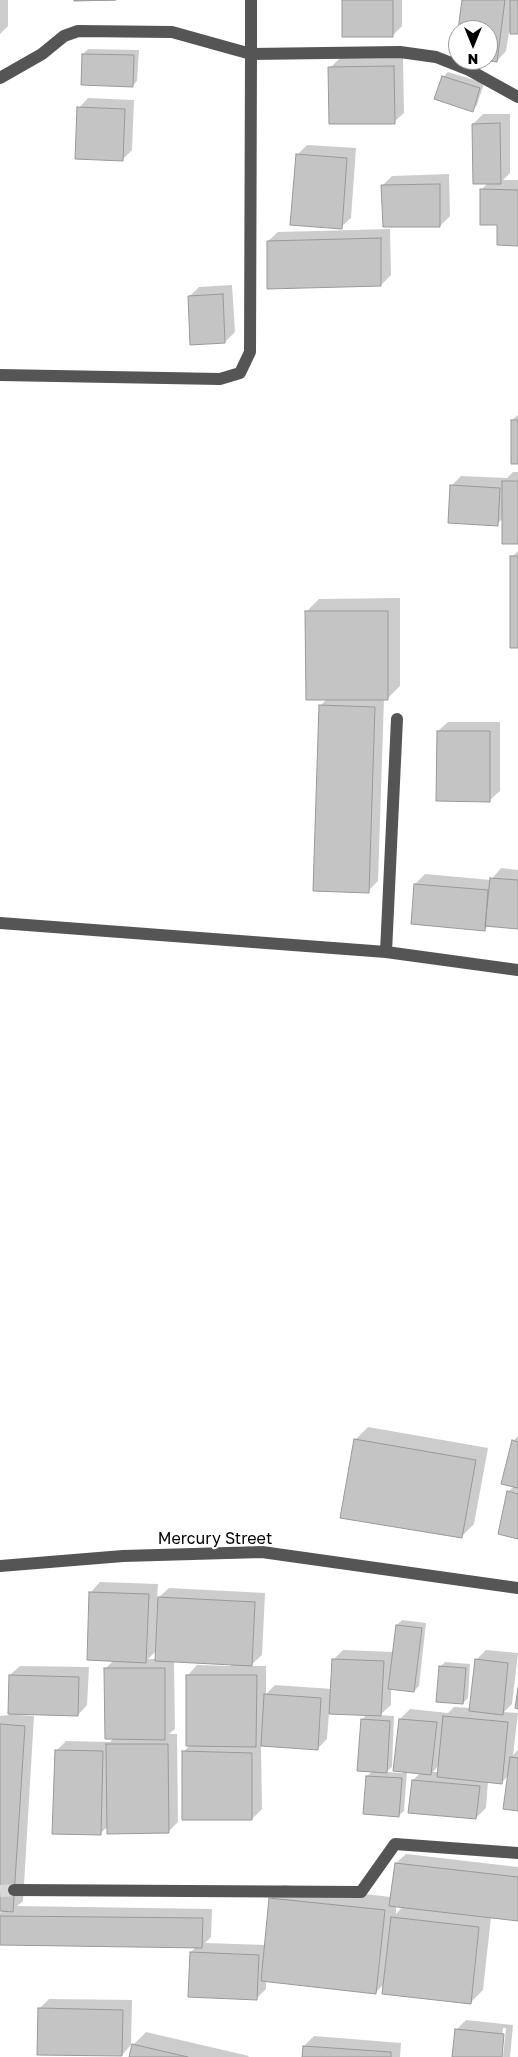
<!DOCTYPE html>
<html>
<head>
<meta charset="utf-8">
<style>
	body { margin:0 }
	#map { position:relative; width:518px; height:2057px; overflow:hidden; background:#fff; font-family:"Golos Text",sans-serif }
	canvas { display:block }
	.north { position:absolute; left:448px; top:20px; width:50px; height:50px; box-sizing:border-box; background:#fff; border:1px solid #999; border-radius:50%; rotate:180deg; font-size:14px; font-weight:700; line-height:20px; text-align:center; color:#000 }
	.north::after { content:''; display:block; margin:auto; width:18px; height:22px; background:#000; clip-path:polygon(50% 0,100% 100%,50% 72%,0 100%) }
</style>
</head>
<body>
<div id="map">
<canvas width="518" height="2057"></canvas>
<div class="north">N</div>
</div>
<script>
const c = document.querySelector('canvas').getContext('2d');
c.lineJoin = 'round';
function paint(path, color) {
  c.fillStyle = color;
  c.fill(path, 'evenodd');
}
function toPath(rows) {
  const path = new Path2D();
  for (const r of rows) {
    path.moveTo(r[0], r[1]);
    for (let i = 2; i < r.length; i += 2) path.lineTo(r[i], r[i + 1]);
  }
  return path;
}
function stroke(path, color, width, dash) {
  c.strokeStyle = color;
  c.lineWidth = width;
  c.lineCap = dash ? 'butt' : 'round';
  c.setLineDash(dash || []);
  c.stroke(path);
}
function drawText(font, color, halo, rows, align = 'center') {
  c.font = font + ' "Golos Text",sans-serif';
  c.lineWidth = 4.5;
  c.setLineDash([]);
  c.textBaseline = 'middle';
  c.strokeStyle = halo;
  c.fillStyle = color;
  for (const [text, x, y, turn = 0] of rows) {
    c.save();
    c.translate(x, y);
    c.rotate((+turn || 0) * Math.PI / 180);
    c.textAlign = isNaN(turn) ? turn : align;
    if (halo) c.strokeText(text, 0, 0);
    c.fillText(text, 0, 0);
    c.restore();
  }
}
paint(toPath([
	[0,0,8,0,8,26,0,34],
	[343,0,402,0,402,26,392,36],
	[463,0,518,0,518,32,509,32,506,51,497,61,488,60,488,30,460,30],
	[88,49,139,50,137,81,132,86,83,54],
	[403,57,404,113,394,122,330,68,340,58],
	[448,72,484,83,477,105,472,110,443,77],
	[88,98,134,100,132,150,122,160,79,108],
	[483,114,510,114,510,173,503,180,518,180,518,245,498,224,481,190,488,183,473,124],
	[307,145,356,148,351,218,341,227,297,155],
	[449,174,450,216,440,226,383,185,392,176],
	[390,229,391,275,381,285,268,241,278,232],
	[232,285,235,332,225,342,189,297,199,287],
	[518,415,518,463,512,420],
	[513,472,518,472,518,542,503,518,497,524,451,486,461,476,507,478],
	[518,551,518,647,512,557],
	[400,598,400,686,387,699,384,699,378,881,368,891,320,706,327,699,306,612,319,599],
	[448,722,500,722,500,791,490,800,438,731],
	[501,868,518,870,518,928,489,925,485,929,412,923,415,884,425,874,491,880],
	[368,1427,488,1448,474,1524,461,1537,355,1440],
	[518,1436,518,1537,508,1492,514,1486,513,1441],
	[100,1582,158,1584,157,1599,169,1588,265,1593,262,1655,250,1666,266,1666,266,1694,275,1685,332,1689,333,1660,343,1650,394,1652,397,1625,402,1620,426,1623,419,1686,414,1691,391,1688,391,1705,380,1715,394,1716,392,1767,386,1772,403,1773,400,1719,410,1709,448,1713,454,1707,471,1708,476,1660,486,1650,518,1653,512,1704,504,1712,518,1713,513,1755,518,1750,518,1810,509,1775,502,1782,488,1781,486,1808,476,1818,413,1780,420,1773,407,1772,404,1811,398,1816,367,1776,373,1771,362,1720,367,1714,329,1713,327,1739,317,1749,261,1745,262,1809,252,1819,183,1752,190,1745,188,1675,197,1665,231,1666,231,1664,174,1661,175,1729,169,1734,177,1734,178,1822,168,1832,108,1826,100,1834,56,1751,66,1741,110,1742,114,1738,105,1669,114,1660,91,1592],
	[157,1650,156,1659,148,1659],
	[439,1765,438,1772,433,1772],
	[445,1662,470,1664,468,1698,463,1703,440,1667],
	[20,1666,89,1667,87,1705,78,1715,20,1713,19,1715,34,1716,23,1901,17,1906,212,1909,211,1937,205,1943,266,1945,271,1898,283,1885,391,1897,396,1863,406,1854,518,1867,518,1920,491,1917,483,1990,470,2003,384,1984,376,1992,266,1981,266,1989,256,1999,191,1952,197,1946,0,1943,0,1913,3,1910,0,1909,0,1716,9,1715,10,1675],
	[396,1906,403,1906,396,1914],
	[49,1999,132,2000,131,2045,122,2055,39,2009],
	[466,2020,513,2025,510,2057,503,2057,506,2028,503,2028,500,2057,453,2057,456,2030],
	[146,2032,249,2056,248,2057,131,2057,133,2045],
	[314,2036,401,2043,400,2057,303,2057,304,2046]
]), '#0003');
const building = toPath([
	[74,0,116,0,74,1,74,0],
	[342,0,393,0,393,37,342,37,342,0],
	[462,0,505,0,497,62,481,60,488,60,488,30,458,30,462,0],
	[510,0,518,0,518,34,510,34,510,0],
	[458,32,458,57,455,57,458,32],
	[82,54,134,55,133,87,81,85,82,54],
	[394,66,395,124,329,124,328,67,394,66],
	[442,76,480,88,473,112,434,99,442,76],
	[77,107,125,109,123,161,75,159,77,107],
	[500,123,501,184,473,184,472,124,500,123],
	[296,154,347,158,342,229,290,225,296,154],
	[440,184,440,227,383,227,381,185,440,184],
	[480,189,518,190,518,246,497,245,497,225,480,225,480,189],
	[381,238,381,286,267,289,267,241,381,238],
	[223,294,225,343,190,345,188,296,223,294],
	[511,420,518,420,518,464,511,464,511,420],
	[502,481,518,481,518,544,502,544,502,481],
	[450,485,500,488,498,526,448,523,450,485],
	[510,556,518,556,518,648,510,648,510,556],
	[305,611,388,611,388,700,306,700,305,611],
	[319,705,375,707,369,893,313,891,319,705],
	[437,731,490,731,490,802,436,801,437,731],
	[490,878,518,880,518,929,485,926,490,878],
	[414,884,488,890,485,931,411,924,414,884],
	[354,1439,476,1460,462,1538,340,1518,354,1439],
	[512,1440,518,1442,518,1488,501,1484,512,1440],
	[507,1491,518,1494,518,1539,498,1534,507,1491],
	[89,1592,149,1594,146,1663,87,1660,89,1592],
	[158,1597,255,1602,252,1666,155,1661,158,1597],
	[396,1625,422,1628,414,1692,388,1689,396,1625],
	[332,1659,384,1661,381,1716,329,1714,332,1659],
	[475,1659,508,1663,503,1715,469,1711,475,1659],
	[439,1666,466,1668,463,1704,436,1702,439,1666],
	[104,1668,165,1668,165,1740,105,1739,104,1668],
	[9,1675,79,1677,78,1716,8,1714,9,1675],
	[186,1675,257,1675,256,1747,186,1746,186,1675],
	[518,1688,518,1709,515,1708,518,1688],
	[264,1694,321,1698,318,1750,261,1746,264,1694],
	[443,1716,508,1722,502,1784,437,1777,443,1716],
	[361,1719,390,1721,387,1773,357,1771,361,1719],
	[399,1719,437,1722,431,1775,393,1771,399,1719],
	[0,1724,25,1726,13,1912,0,1911,0,1724],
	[106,1744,168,1744,169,1833,107,1834,106,1744],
	[55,1750,103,1751,101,1835,52,1834,55,1750],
	[182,1751,252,1753,252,1820,182,1820,182,1751],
	[510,1757,518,1758,518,1811,503,1809,510,1757],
	[366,1776,402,1778,399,1817,363,1814,366,1776],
	[412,1780,480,1786,476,1819,408,1813,412,1780],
	[395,1863,518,1877,518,1921,389,1906,395,1863],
	[269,1898,385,1910,376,1994,261,1981,269,1898],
	[0,1916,203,1918,202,1948,0,1945,0,1916],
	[391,1917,479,1927,471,2004,382,1994,391,1917],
	[190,1952,259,1955,257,2000,188,1997,190,1952],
	[38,2008,123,2010,122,2056,37,2055,38,2008],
	[455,2029,504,2034,502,2057,452,2057,455,2029],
	[132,2044,188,2057,129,2057,132,2044],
	[303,2046,391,2052,391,2057,302,2057,303,2046]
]);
paint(building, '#c4c4c4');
stroke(building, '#999', 1);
stroke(toPath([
	[0,1891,14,1890]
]), '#d9d9d9', 12, [12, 6]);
stroke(toPath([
	[251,0,251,54,400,52,436,57,469,70,518,97],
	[0,78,42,54,64,36,78,31,172,32,251,54,250,352,240,373,220,379,0,375],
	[0,923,386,952,518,970],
	[386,952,397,719],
	[0,1566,123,1556,262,1552,518,1588],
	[14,1890,361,1892,395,1844,518,1853]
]), '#555', 12);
drawText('16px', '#000', '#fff', [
	["Mercury Street",215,1539]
]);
</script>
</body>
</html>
